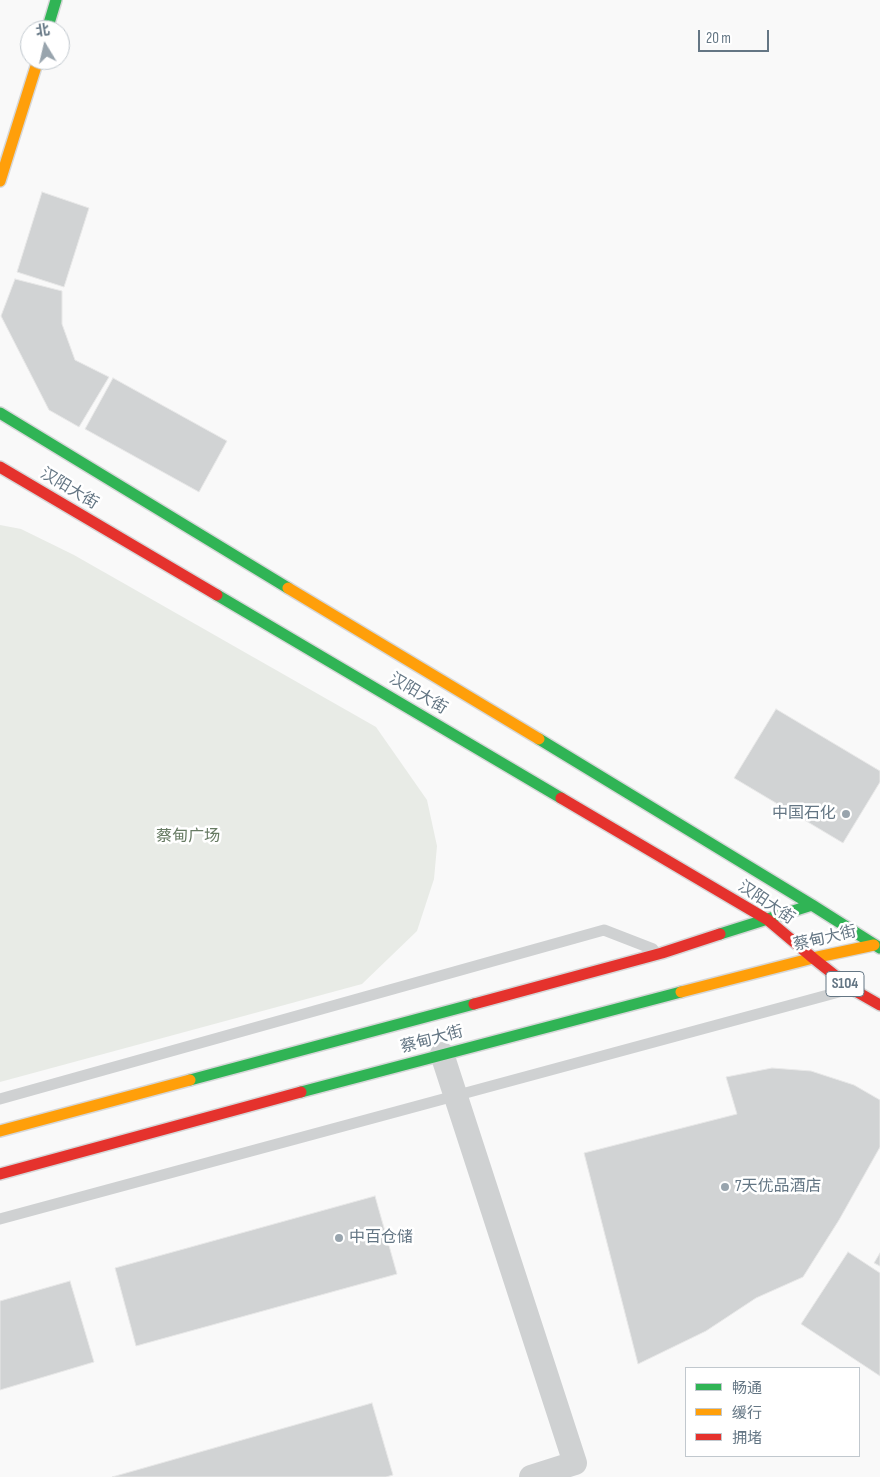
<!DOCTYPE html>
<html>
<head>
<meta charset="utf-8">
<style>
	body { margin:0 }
	#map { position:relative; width:880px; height:1477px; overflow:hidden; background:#f9f9f9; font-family:"Sofia Sans Condensed","Noto Sans SC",sans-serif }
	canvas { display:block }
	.legend { position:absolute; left:685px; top:1367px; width:175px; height:90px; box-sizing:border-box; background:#fff; border:1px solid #c1c8ce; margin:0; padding:6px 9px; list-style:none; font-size:15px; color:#647684 }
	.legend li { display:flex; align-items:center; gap:10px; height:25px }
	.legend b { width:25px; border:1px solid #c1c8ce }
	.north { position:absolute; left:20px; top:20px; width:50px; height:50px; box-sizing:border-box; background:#fff; border:1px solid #c1c8ce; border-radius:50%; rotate:351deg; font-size:14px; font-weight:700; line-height:20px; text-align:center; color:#647684 }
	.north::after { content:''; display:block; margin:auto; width:18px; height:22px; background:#98a4ad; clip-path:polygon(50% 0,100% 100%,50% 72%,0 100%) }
	.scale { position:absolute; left:698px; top:30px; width:71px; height:22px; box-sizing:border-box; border:2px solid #647684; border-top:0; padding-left:6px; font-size:15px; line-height:18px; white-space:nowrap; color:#647684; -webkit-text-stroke:4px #fff; paint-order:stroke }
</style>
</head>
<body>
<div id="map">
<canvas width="880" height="1477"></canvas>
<ul class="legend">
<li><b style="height:6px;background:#30b455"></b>畅通</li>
<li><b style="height:6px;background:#ff9f0a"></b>缓行</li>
<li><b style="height:6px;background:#e5322d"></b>拥堵</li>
</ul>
<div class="north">北</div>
<div class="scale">20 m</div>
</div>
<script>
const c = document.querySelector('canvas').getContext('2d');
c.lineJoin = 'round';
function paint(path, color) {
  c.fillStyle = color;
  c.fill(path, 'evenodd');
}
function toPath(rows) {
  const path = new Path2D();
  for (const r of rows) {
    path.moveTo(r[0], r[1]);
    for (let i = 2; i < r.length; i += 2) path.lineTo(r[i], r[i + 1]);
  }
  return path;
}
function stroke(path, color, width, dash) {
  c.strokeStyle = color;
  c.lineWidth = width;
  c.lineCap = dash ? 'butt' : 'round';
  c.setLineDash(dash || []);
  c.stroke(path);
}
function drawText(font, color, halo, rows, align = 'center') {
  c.font = font + ' "Sofia Sans Condensed","Noto Sans SC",sans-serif';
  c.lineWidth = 5;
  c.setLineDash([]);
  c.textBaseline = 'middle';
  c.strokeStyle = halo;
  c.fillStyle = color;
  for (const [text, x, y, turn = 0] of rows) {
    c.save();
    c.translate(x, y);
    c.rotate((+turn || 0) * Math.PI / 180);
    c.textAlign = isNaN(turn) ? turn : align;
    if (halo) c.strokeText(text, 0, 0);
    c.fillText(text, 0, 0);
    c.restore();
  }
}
paint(toPath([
	[0,525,21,529,74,555,376,727,427,800,437,846,434,879,417,931,362,984,0,1082]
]), '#e8ebe6');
const building = toPath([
	[42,192,89,208,64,287,17,272,42,192],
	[15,279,62,291,62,324,75,360,109,377,79,427,49,410,1,316,15,279],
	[113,378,227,441,199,492,85,429,113,378],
	[776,709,880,771,880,782,843,843,734,778,776,709],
	[772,1068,811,1071,854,1085,880,1100,880,1147,839,1220,803,1277,756,1298,706,1331,638,1364,584,1153,737,1114,726,1077,772,1068],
	[375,1196,397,1274,136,1346,115,1268,375,1196],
	[848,1252,880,1273,880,1376,801,1324,848,1252],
	[880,1253,880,1266,874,1263,880,1253],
	[70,1281,94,1362,0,1390,0,1301,70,1281],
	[372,1403,393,1475,386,1477,112,1477,372,1403]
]);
paint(building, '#d1d3d4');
stroke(building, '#e8e8e8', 1);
const fast = toPath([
	[47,30,56,0],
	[0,413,288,588],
	[217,595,561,798],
	[539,739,812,905],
	[720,934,812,905,880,948],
	[190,1080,474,1004],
	[301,1092,681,992]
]);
const slow = toPath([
	[0,181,38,60],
	[288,588,539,739],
	[681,992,813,958,874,945],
	[0,1131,190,1080]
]);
const jam = toPath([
	[0,467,217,595],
	[561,798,768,920,813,958],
	[813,958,852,989,880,1005],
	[474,1004,662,953,720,934],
	[0,1174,301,1092]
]);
stroke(fast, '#d6d7d8', 14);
stroke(slow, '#d6d7d8', 14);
stroke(jam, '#d6d7d8', 14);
stroke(toPath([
	[0,1099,604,930,653,949],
	[0,1219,850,989]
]), '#cfd1d2', 11);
stroke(toPath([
	[442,1054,575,1463,531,1477]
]), '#cfd1d2', 24);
stroke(fast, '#30b455', 11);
stroke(slow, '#ff9f0a', 11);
stroke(jam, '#e5322d', 11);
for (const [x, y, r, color] of [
	[846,814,5,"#98a4ad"],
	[725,1187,5,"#98a4ad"],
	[339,1238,5,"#98a4ad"]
]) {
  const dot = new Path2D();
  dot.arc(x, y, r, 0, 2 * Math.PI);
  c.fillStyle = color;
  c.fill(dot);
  stroke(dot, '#fff', 2);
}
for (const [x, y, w] of [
	[845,984,38]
]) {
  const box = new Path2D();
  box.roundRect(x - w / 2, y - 12.5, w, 25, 4);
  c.fillStyle = '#fff';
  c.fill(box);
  stroke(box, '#647684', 1);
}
drawText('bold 15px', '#647684', null, [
	["S104",845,984]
]);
drawText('16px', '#647684', '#fff', [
	["汉阳大街",69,489,31],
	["汉阳大街",418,694,31],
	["汉阳大街",766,903,34],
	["蔡甸大街",825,939,-13],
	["蔡甸大街",432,1040,-15]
]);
drawText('16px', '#647684', '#fff', [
	["中国石化",836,814,"right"],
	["7天优品酒店",735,1187],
	["中百仓储",349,1238]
], 'left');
drawText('16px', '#677b63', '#fff', [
	["蔡甸广场",188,837]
]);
</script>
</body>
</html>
